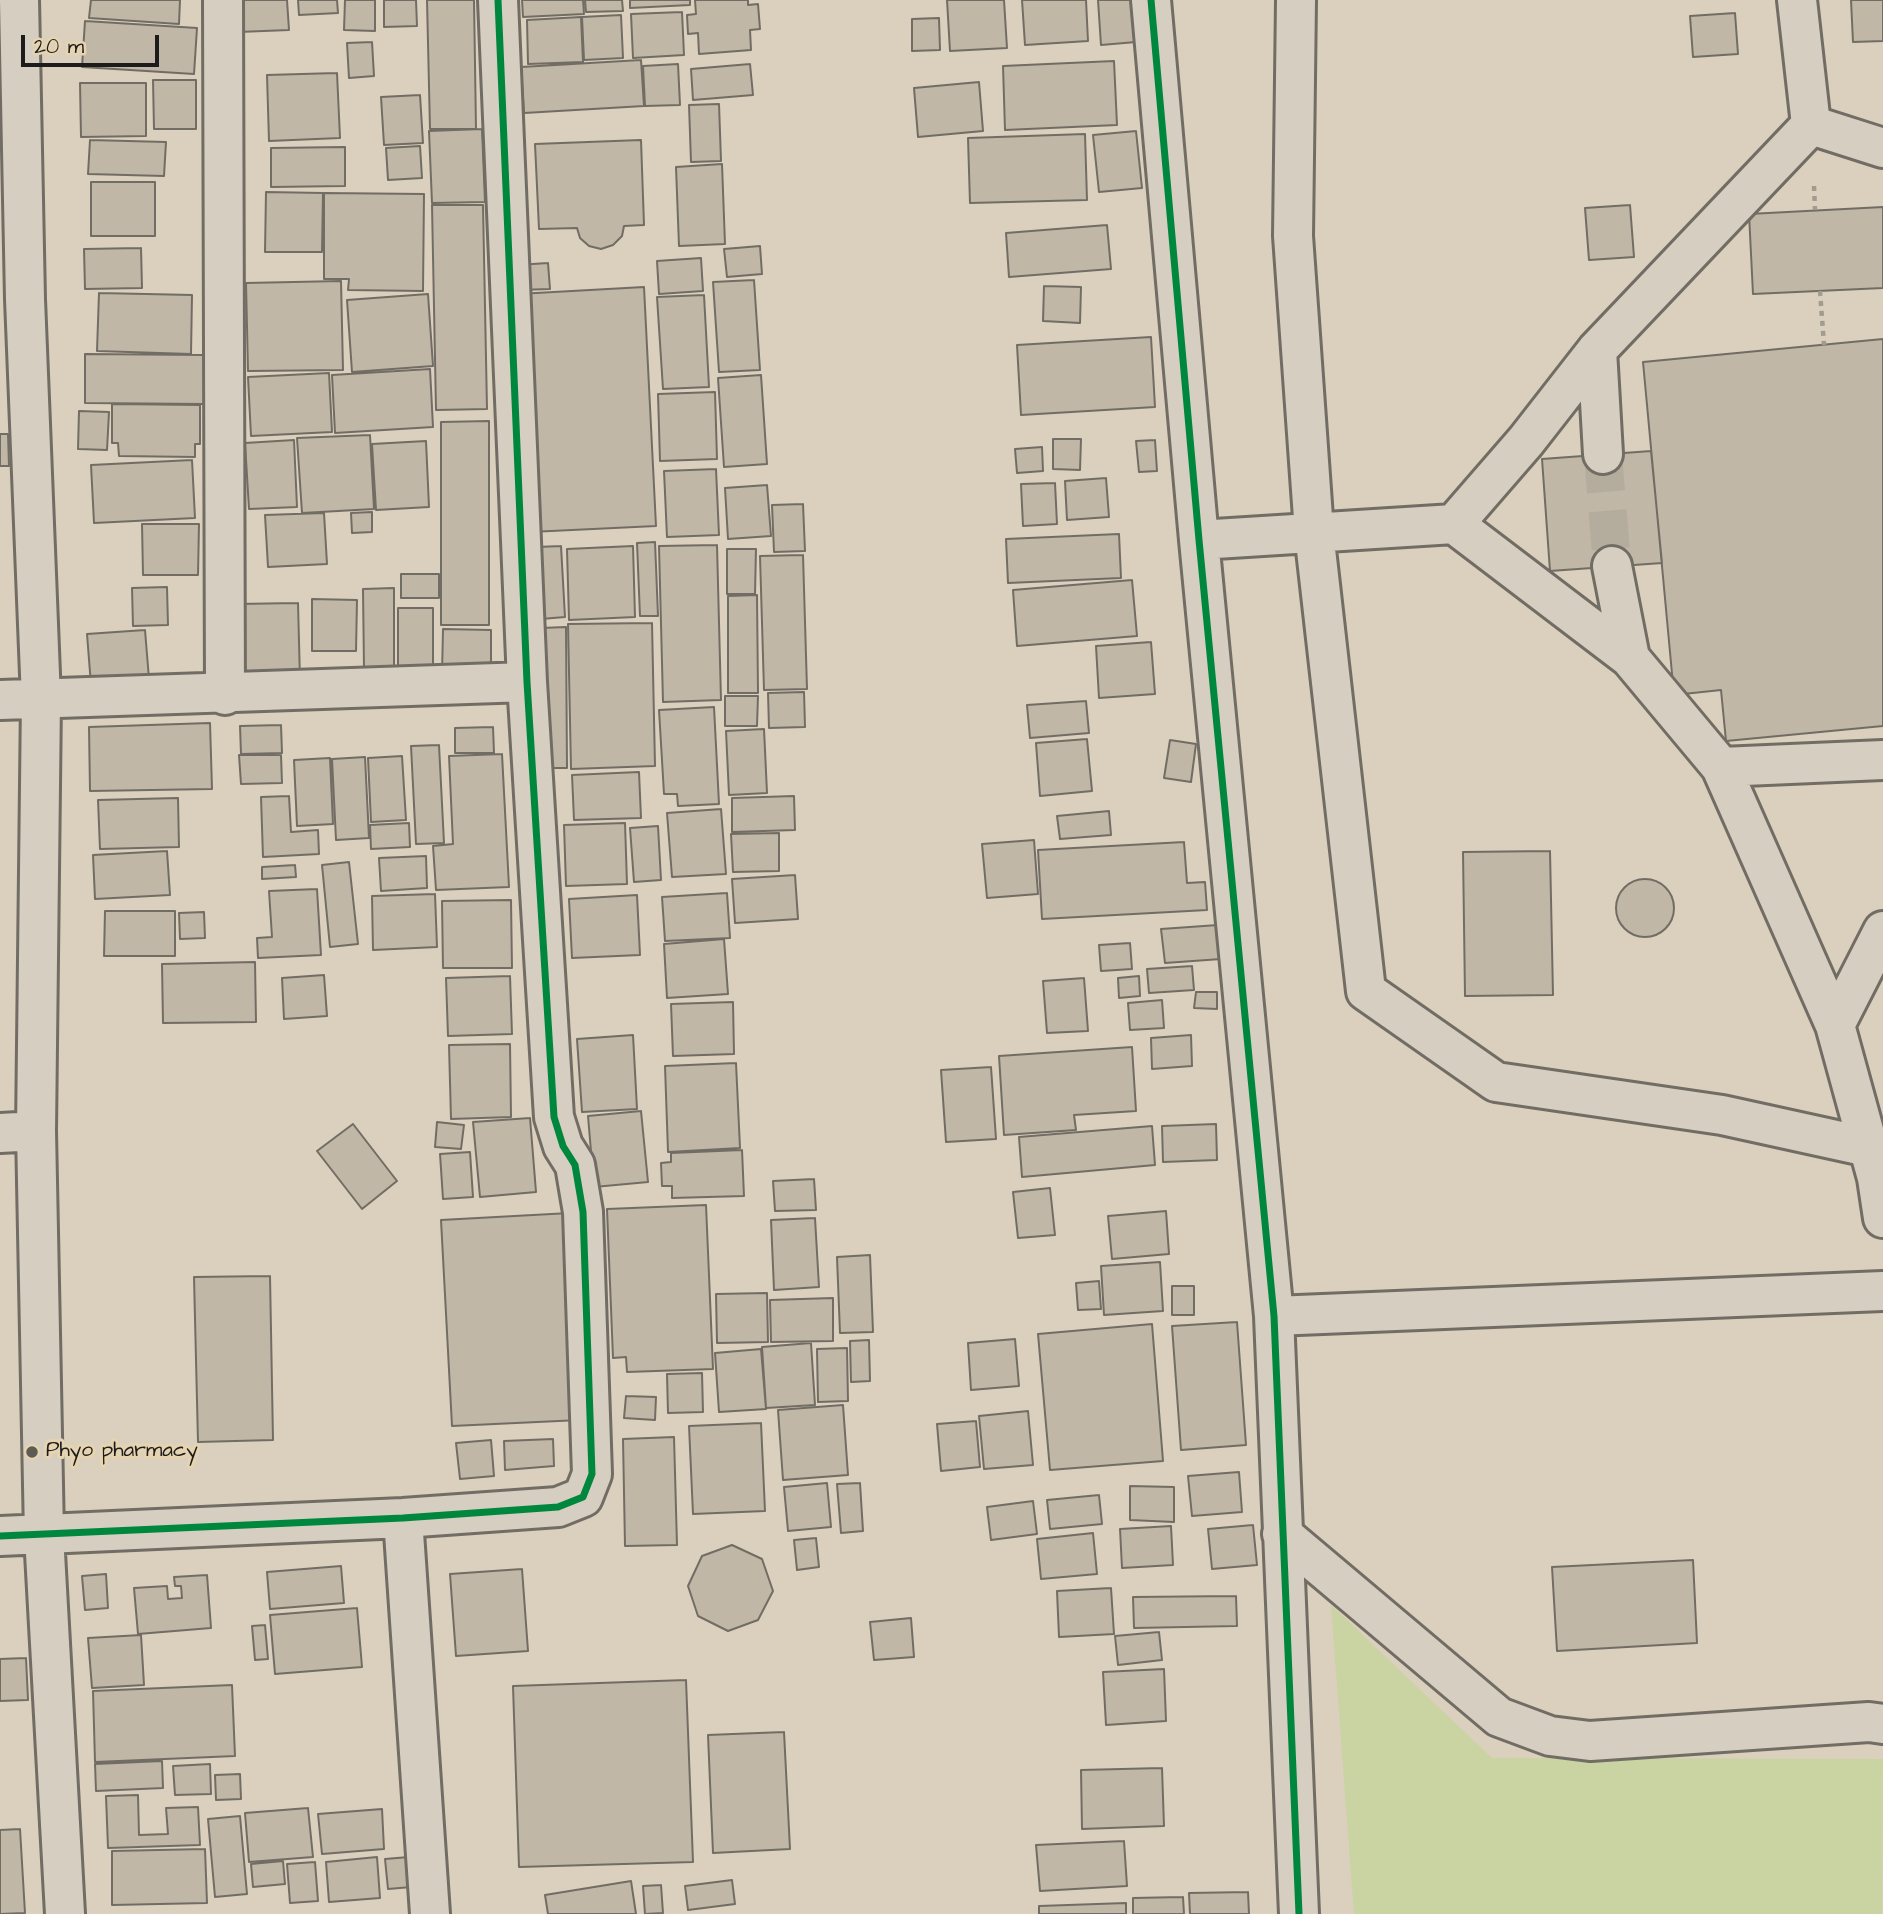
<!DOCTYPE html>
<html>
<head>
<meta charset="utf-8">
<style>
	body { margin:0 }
	#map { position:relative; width:1883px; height:1914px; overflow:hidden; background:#dad0bd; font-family:"Architects Daughter",sans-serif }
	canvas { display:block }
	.scale { position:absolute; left:21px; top:35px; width:138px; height:32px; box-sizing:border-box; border:4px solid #1c1c1c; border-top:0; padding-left:9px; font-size:21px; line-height:24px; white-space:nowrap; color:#1c1c1c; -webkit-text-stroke:5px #e6d4b1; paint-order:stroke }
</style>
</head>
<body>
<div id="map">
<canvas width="1883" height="1914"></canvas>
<div class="scale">20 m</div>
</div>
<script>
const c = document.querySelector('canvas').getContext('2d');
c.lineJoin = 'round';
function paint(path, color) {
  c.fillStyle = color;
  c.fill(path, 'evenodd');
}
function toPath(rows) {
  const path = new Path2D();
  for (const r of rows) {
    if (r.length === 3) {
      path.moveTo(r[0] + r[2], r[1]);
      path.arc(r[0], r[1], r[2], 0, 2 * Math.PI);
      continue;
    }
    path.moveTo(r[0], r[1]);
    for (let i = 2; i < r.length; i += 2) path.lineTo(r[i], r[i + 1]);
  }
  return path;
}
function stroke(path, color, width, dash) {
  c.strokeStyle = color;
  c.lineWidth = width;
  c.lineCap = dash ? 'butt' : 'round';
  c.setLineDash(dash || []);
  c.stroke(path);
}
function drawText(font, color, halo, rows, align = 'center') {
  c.font = font + ' "Architects Daughter",sans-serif';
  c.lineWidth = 6;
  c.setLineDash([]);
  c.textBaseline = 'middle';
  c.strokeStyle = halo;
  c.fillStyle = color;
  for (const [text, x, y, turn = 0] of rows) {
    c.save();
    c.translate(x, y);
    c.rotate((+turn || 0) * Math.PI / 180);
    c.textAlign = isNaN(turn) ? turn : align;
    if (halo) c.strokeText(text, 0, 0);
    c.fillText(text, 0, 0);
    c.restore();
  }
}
paint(toPath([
	[1331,1605,1492,1758,1883,1759,1882,1914,1354,1914]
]), '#cad3a2');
const building = toPath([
	[91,0,180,0,179,24,89,18,91,0],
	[237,0,287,0,289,30,238,32,237,0],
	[298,0,337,0,338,13,299,15,298,0],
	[345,0,375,0,375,31,344,30,345,0],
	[384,0,416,0,417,26,384,27,384,0],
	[427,0,474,0,476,129,430,129,427,0],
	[522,0,583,0,584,14,523,17,522,0],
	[585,0,622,0,623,11,586,12,585,0],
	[630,0,690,0,690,5,630,8,630,0],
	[695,0,748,0,748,5,758,4,760,29,750,30,751,50,699,54,698,33,688,34,687,15,696,14,695,0],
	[947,0,1004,0,1007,48,950,51,947,0],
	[1022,0,1086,0,1088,41,1025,45,1022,0],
	[1098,0,1133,0,1136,42,1101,45,1098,0],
	[1851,0,1883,0,1883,41,1853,42,1851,0],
	[682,12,684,55,633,58,631,14,682,12],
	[1735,13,1738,54,1693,57,1690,16,1735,13],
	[621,15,623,58,584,60,582,17,621,15],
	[581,17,583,62,528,64,527,20,581,17],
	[939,18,940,50,912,51,912,19,939,18],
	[85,21,197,28,194,74,82,67,85,21],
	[372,42,374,76,349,78,347,43,372,42],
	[641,60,644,106,524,113,521,67,641,60],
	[1114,61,1117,125,1005,130,1003,66,1114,61],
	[678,64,680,105,645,106,643,66,678,64],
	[750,64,753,95,693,100,691,69,750,64],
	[337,73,340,138,269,141,267,75,337,73],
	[153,80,196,80,196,129,154,129,153,80],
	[979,82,983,131,918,137,914,88,979,82],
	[80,83,146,83,146,136,81,137,80,83],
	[420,95,423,143,384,145,381,97,420,95],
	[719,104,721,161,691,162,689,105,719,104],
	[482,129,485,202,432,203,429,131,482,129],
	[1136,131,1142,188,1099,192,1093,135,1136,131],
	[1085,134,1087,200,970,203,968,138,1085,134],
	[90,140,166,142,164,176,88,174,90,140],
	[641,140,644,225,624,226,622,236,613,245,601,249,589,246,580,238,577,228,539,229,535,144,641,140],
	[420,146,422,178,388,180,386,148,420,146],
	[345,147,345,186,271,187,271,148,345,147],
	[722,164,725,244,679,246,676,167,722,164],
	[91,182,155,182,155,236,91,236,91,182],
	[266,192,323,193,322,252,265,252,266,192],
	[324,193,424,194,423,291,348,290,349,279,324,279,324,193],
	[432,205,483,205,487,409,436,410,432,205],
	[1630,205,1634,257,1589,260,1585,208,1630,205],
	[1883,207,1883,288,1753,294,1749,214,1883,207],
	[1107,225,1111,269,1009,277,1006,233,1107,225],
	[760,246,762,274,727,277,724,249,760,246],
	[141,248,142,288,85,289,84,249,141,248],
	[701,258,703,291,659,294,657,261,701,258],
	[548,263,550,289,518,290,517,265,548,263],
	[754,280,760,370,719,372,713,282,754,280],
	[341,281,343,370,248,371,246,283,341,281],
	[1044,286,1081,287,1080,323,1043,321,1044,286],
	[644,287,656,526,530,532,518,294,644,287],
	[99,293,192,295,191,354,97,351,99,293],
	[428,294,433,366,352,372,347,300,428,294],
	[704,295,709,387,663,389,657,297,704,295],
	[1151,337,1155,407,1021,415,1017,345,1151,337],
	[1883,339,1883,726,1726,741,1721,690,1674,695,1643,362,1883,339],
	[85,354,204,355,204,404,85,403,85,354],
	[430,369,433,427,335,433,332,375,430,369],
	[329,373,332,432,251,436,248,377,329,373],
	[761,375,767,464,724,467,718,378,761,375],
	[715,392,717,459,660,461,658,394,715,392],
	[112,404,200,405,200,444,195,444,195,457,119,456,118,443,112,443,112,404],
	[79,411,109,412,107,450,78,449,79,411],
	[489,421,489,625,441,625,441,422,489,421],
	[0,434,8,434,9,466,0,466,0,434],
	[370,435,374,509,302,513,297,438,370,435],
	[1053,439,1081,439,1080,470,1053,469,1053,439],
	[294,440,297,507,249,509,245,443,294,440],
	[1155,440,1157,471,1139,472,1136,441,1155,440],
	[426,441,429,507,376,510,372,444,426,441],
	[1042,447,1043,471,1017,473,1015,449,1042,447],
	[1651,451,1662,563,1550,571,1542,459,1651,451],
	[192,460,195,518,94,523,91,465,192,460],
	[716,469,719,535,667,537,664,471,716,469],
	[1106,478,1109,517,1067,520,1065,481,1106,478],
	[1055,483,1057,524,1023,526,1021,484,1055,483],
	[767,485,771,536,728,539,725,488,767,485],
	[803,504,805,551,774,552,772,505,803,504],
	[372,512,372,532,352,533,351,513,372,512],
	[324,513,327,564,268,567,265,515,324,513],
	[142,524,199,524,198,575,143,575,142,524],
	[1119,534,1121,578,1008,583,1006,539,1119,534],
	[655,542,658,616,640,616,637,543,655,542],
	[717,545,721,700,663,702,659,546,717,545],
	[561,546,565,617,541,619,537,547,561,546],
	[633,546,635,617,569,620,567,549,633,546],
	[727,549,756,549,755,594,727,594,727,549],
	[803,555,807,689,764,690,760,556,803,555],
	[401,574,439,574,439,598,401,598,401,574],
	[1132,580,1137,636,1017,646,1013,590,1132,580],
	[167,587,168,625,133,626,132,588,167,587],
	[394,588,394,668,364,669,363,589,394,588],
	[757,595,758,693,728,693,728,596,757,595],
	[312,599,357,600,356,651,312,651,312,599],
	[298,603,300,680,240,681,237,604,298,603],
	[398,608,433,608,433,667,398,667,398,608],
	[652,623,655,766,571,769,568,624,652,623],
	[566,627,567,768,542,768,541,628,566,627],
	[443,629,491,630,491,674,442,674,443,629],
	[145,630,149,679,91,685,87,634,145,630],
	[1151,642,1155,694,1099,698,1096,646,1151,642],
	[804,692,805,727,769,728,768,693,804,692],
	[725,696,758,696,757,726,725,726,725,696],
	[1086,701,1089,733,1030,738,1027,705,1086,701],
	[714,707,719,804,678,806,677,794,664,794,659,710,714,707],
	[210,723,212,789,90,791,89,727,210,723],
	[281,725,282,753,241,754,240,726,281,725],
	[493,727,494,753,455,753,455,728,493,727],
	[764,729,767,793,729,795,726,731,764,729],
	[1087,739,1092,791,1040,796,1036,743,1087,739],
	[1170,740,1196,744,1191,782,1164,778,1170,740],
	[439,745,444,843,416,844,411,746,439,745],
	[502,754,509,887,436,890,433,846,453,844,449,756,502,754],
	[239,755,281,755,282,783,241,784,239,755],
	[402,756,406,820,371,822,368,758,402,756],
	[365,757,369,838,336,840,332,759,365,757],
	[330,758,333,824,297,826,294,760,330,758],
	[639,772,641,818,574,820,572,775,639,772],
	[289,796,291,832,318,830,319,854,263,857,261,797,289,796],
	[794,796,795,830,732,832,732,798,794,796],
	[178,798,179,847,100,849,98,800,178,798],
	[721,809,726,874,672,877,667,813,721,809],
	[1109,811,1111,835,1060,839,1057,816,1109,811],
	[409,823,410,847,371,849,370,825,409,823],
	[625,823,627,884,566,886,564,825,625,823],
	[658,826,661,880,634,882,630,828,658,826],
	[779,833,779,871,733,872,731,834,779,833],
	[1034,840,1038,894,987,898,982,844,1034,840],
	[1184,842,1187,883,1205,882,1207,910,1042,919,1038,850,1184,842],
	[167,851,170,895,95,899,93,855,167,851],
	[1550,851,1553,995,1465,996,1463,852,1550,851],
	[426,856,427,888,381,891,379,858,426,856],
	[349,862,358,944,330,947,322,865,349,862],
	[295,865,296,877,262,879,262,867,295,865],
	[795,875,798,919,735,923,732,879,795,875],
	[1645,908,29],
	[317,889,321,955,258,958,257,938,272,937,269,891,317,889],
	[727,893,730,938,665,941,662,897,727,893],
	[435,894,437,947,373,950,372,896,435,894],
	[637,895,640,955,572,958,569,899,637,895],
	[511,900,512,968,443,968,442,901,511,900],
	[105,911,175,911,175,956,104,956,105,911],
	[204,912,205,938,180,939,179,913,204,912],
	[1218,925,1221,959,1165,963,1161,929,1218,925],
	[724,939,728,994,667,998,664,944,724,939],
	[1130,943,1132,969,1101,971,1099,945,1130,943],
	[255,962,256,1022,163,1023,162,964,255,962],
	[1192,966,1194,990,1149,993,1147,969,1192,966],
	[324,975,327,1016,284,1019,282,978,324,975],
	[510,976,512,1034,448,1036,446,978,510,976],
	[1139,976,1140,996,1119,998,1118,978,1139,976],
	[1084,978,1088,1031,1047,1033,1043,981,1084,978],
	[1196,992,1217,992,1217,1009,1194,1008,1196,992],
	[1162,1000,1164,1028,1130,1030,1128,1003,1162,1000],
	[733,1002,734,1054,673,1056,671,1004,733,1002],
	[633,1035,637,1109,582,1112,577,1039,633,1035],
	[1191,1035,1192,1066,1152,1069,1151,1038,1191,1035],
	[510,1044,511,1117,451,1119,449,1045,510,1044],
	[1132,1047,1136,1111,1074,1115,1076,1130,1004,1135,999,1056,1132,1047],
	[736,1063,740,1148,668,1152,665,1066,736,1063],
	[991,1067,996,1139,946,1142,941,1070,991,1067],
	[641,1111,648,1182,594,1187,588,1116,641,1111],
	[530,1118,536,1192,480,1197,473,1122,530,1118],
	[437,1122,464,1125,461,1149,435,1147,437,1122],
	[353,1124,397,1181,362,1209,317,1151,353,1124],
	[1216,1124,1217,1160,1163,1162,1162,1126,1216,1124],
	[1152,1126,1155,1165,1022,1177,1019,1137,1152,1126],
	[742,1150,744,1196,672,1198,672,1186,662,1186,661,1163,671,1162,671,1153,742,1150],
	[470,1152,473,1197,443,1199,440,1154,470,1152],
	[814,1179,816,1210,775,1211,773,1181,814,1179],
	[1050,1188,1055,1235,1018,1238,1013,1192,1050,1188],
	[706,1205,713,1369,627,1372,626,1357,613,1358,607,1209,706,1205],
	[1166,1211,1169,1254,1112,1259,1108,1216,1166,1211],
	[570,1213,580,1420,452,1426,441,1220,570,1213],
	[815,1218,819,1287,774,1290,771,1220,815,1218],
	[870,1255,873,1332,840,1333,837,1257,870,1255],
	[1160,1262,1163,1311,1104,1315,1101,1266,1160,1262],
	[270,1276,273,1440,198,1442,194,1277,270,1276],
	[1099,1281,1101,1309,1078,1310,1076,1283,1099,1281],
	[1172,1286,1194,1286,1194,1315,1172,1315,1172,1286],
	[767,1293,768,1342,717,1343,716,1294,767,1293],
	[833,1298,833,1341,771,1342,770,1300,833,1298],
	[1237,1322,1246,1445,1181,1450,1172,1326,1237,1322],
	[1152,1324,1163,1461,1050,1470,1038,1334,1152,1324],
	[1015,1339,1019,1386,971,1390,968,1343,1015,1339],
	[869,1340,870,1381,851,1382,850,1341,869,1340],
	[811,1343,815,1405,766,1408,762,1347,811,1343],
	[847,1348,848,1401,818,1402,817,1349,847,1348],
	[761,1349,766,1409,719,1412,715,1353,761,1349],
	[702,1373,703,1412,668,1413,667,1374,702,1373],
	[626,1396,656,1397,655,1420,624,1418,626,1396],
	[843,1405,848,1475,783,1480,778,1410,843,1405],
	[1028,1411,1033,1465,984,1469,979,1416,1028,1411],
	[976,1421,980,1467,941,1471,937,1424,976,1421],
	[761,1423,765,1511,693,1514,689,1426,761,1423],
	[674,1437,677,1545,625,1546,623,1439,674,1437],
	[553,1439,554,1466,505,1470,504,1441,553,1439],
	[491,1440,494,1476,460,1479,456,1443,491,1440],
	[1239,1472,1242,1512,1192,1516,1188,1476,1239,1472],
	[827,1483,831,1527,788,1531,784,1487,827,1483],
	[860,1483,863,1531,841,1533,837,1484,860,1483],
	[1130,1486,1174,1487,1174,1522,1130,1520,1130,1486],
	[1099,1495,1102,1524,1050,1529,1047,1500,1099,1495],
	[1033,1501,1037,1534,991,1540,987,1507,1033,1501],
	[1253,1525,1257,1565,1212,1569,1208,1529,1253,1525],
	[1171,1526,1173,1565,1122,1568,1120,1529,1171,1526],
	[1093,1533,1097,1574,1041,1579,1037,1539,1093,1533],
	[816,1538,819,1567,797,1570,794,1540,816,1538],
	[732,1545,762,1559,773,1591,758,1620,728,1631,698,1616,688,1586,702,1556,732,1545],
	[1693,1560,1697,1643,1557,1651,1552,1567,1693,1560],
	[341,1566,344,1603,270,1609,267,1572,341,1566],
	[522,1569,528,1651,456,1656,450,1574,522,1569],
	[106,1574,108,1608,85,1610,82,1576,106,1574],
	[207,1575,211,1628,138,1634,134,1588,167,1586,168,1599,182,1598,181,1586,175,1586,174,1577,207,1575],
	[1111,1588,1114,1634,1059,1637,1057,1591,1111,1588],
	[1236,1596,1237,1626,1134,1628,1133,1597,1236,1596],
	[357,1608,362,1667,275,1674,270,1615,357,1608],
	[911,1618,914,1657,874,1660,870,1622,911,1618],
	[265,1625,268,1659,255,1660,252,1626,265,1625],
	[1159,1632,1162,1660,1118,1665,1115,1636,1159,1632],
	[141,1635,144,1685,92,1688,88,1638,141,1635],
	[26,1658,28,1700,0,1701,0,1659,26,1658],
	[1164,1669,1166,1721,1106,1725,1103,1672,1164,1669],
	[686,1680,693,1862,519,1867,513,1686,686,1680],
	[232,1685,235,1756,95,1762,93,1691,232,1685],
	[784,1732,790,1849,713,1853,708,1735,784,1732],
	[162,1761,163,1788,96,1791,95,1764,162,1761],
	[210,1764,211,1794,175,1795,173,1766,210,1764],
	[1162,1768,1164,1826,1082,1829,1081,1770,1162,1768],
	[240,1774,241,1799,216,1800,215,1775,240,1774],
	[138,1795,139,1835,168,1834,166,1808,198,1807,200,1845,108,1848,106,1796,138,1795],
	[308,1808,313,1857,249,1862,245,1813,308,1808],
	[382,1809,384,1849,322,1854,318,1814,382,1809],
	[240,1816,247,1894,215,1897,208,1819,240,1816],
	[20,1829,25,1913,0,1914,0,1830,20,1829],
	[1124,1841,1127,1886,1040,1891,1036,1845,1124,1841],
	[205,1849,207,1903,112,1905,112,1851,205,1849],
	[421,1856,423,1886,388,1889,385,1859,421,1856],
	[377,1857,380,1898,329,1902,326,1862,377,1857],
	[283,1861,285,1884,253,1887,251,1864,283,1861],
	[315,1862,318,1901,290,1903,287,1864,315,1862],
	[732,1880,735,1904,688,1910,685,1886,732,1880],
	[631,1881,636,1914,548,1914,545,1895,631,1881],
	[661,1885,663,1913,645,1914,643,1886,661,1885],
	[1248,1892,1249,1914,1190,1914,1189,1893,1248,1892],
	[1183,1897,1184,1914,1133,1914,1133,1898,1183,1897],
	[1126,1903,1126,1914,1039,1914,1039,1906,1126,1903]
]);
paint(building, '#c1b7a6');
stroke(building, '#726d64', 2);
stroke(toPath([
	[1603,454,1612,566]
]), '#b4ac9d', 38, [38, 19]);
const minor = toPath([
	[19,0,25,299,41,699,36,1131,44,1535,65,1914],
	[223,0,225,695],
	[1151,0,1199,540,1274,1316,1299,1914],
	[1296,0,1293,236,1314,532,1366,991,1496,1082,1722,1115,1868,1147],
	[1797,0,1811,125],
	[1597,350,1603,454],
	[1454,524,1630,658],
	[1199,540,1454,524,1526,441,1597,350,1811,125,1883,148],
	[1612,566,1630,658,1721,767,1883,760],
	[0,700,527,682],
	[1721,767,1835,1025,1877,1178,1883,1218],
	[1835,1025,1883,931],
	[0,1133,36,1131],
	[1274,1316,1883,1291],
	[403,1518,430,1914],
	[1282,1534,1499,1717,1550,1736,1590,1741,1869,1722,1883,1724],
	[0,1536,403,1518,558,1507,583,1497,592,1474,583,1212,575,1165,563,1146,554,1117,527,682,498,0]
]);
stroke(minor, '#726d64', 44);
stroke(toPath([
	[1814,186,1815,210],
	[1820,291,1824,345]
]), '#a19b90', 4.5, [5, 5]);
stroke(minor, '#d6cec1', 38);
stroke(toPath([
	[1151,0,1199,540,1274,1316,1299,1914],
	[0,1536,403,1518,558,1507,583,1497,592,1474,583,1212,575,1165,563,1146,554,1117,527,682,498,0]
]), '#00873e', 7);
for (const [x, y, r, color] of [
	[32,1452,7,"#5e5b54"]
]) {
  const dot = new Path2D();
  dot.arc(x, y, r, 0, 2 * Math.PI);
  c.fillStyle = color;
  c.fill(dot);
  stroke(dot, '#e6d4b1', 2.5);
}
drawText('21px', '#1c1c1c', '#e6d4b1', [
	["Phyo pharmacy",46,1452]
], 'left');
</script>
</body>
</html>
